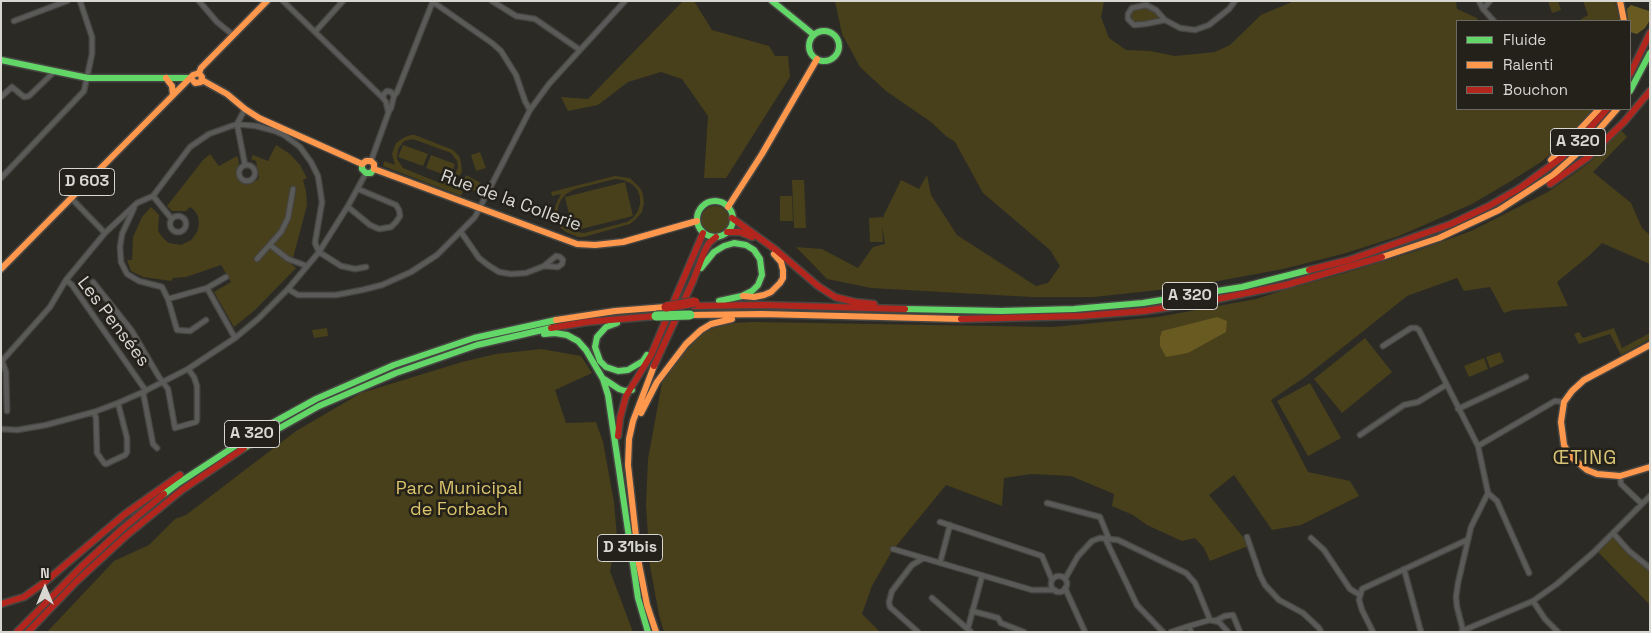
<!DOCTYPE html>
<html>
<head>
<meta charset="utf-8">
<style>
	body { margin:0 }
	#map { position:relative; width:1651px; height:633px; overflow:hidden; background:#2b2a25; font-family:"Space Grotesk",sans-serif }
	canvas { display:block }
	.frame { position:absolute; inset:0; border:2px solid #d8d7d2; pointer-events:none }
	.legend { position:absolute; left:1456px; top:20px; width:175px; height:90px; box-sizing:border-box; background:#232119; border:1px solid #6b6a63; margin:0; padding:6px 9px; list-style:none; font-size:15px; color:#d8d7d2 }
	.legend li { display:flex; align-items:center; gap:10px; height:25px }
	.legend b { width:25px; border:1px solid #6b6a63 }
	.north { position:absolute; left:20px; top:563px; width:50px; height:50px; -webkit-text-stroke:4px #232119; paint-order:stroke; rotate:0deg; font-size:14px; font-weight:700; line-height:20px; text-align:center; color:#d8d7d2 }
	.north::after { content:''; display:block; margin:auto; width:18px; height:22px; background:#d8d7d2; clip-path:polygon(50% 0,100% 100%,50% 72%,0 100%) }
</style>
</head>
<body>
<div id="map">
<canvas width="1651" height="633"></canvas>
<div class="frame"></div>
<ul class="legend">
<li><b style="height:6px;background:#63d668"></b>Fluide</li>
<li><b style="height:6px;background:#ff974d"></b>Ralenti</li>
<li><b style="height:6px;background:#b3261e"></b>Bouchon</li>
</ul>
<div class="north">N</div>
</div>
<script>
const c = document.querySelector('canvas').getContext('2d');
c.lineJoin = 'round';
function paint(path, color) {
  c.fillStyle = color;
  c.fill(path, 'evenodd');
}
function toPath(rows) {
  const path = new Path2D();
  for (const r of rows) {
    if (r.length === 3) {
      path.moveTo(r[0] + r[2], r[1]);
      path.arc(r[0], r[1], r[2], 0, 2 * Math.PI);
      continue;
    }
    path.moveTo(r[0], r[1]);
    for (let i = 2; i < r.length; i += 2) path.lineTo(r[i], r[i + 1]);
  }
  return path;
}
function stroke(path, color, width, dash) {
  c.strokeStyle = color;
  c.lineWidth = width;
  c.lineCap = dash ? 'butt' : 'round';
  c.setLineDash(dash || []);
  c.stroke(path);
}
function drawText(font, color, halo, rows, align = 'center') {
  c.font = font + ' "Space Grotesk",sans-serif';
  c.lineWidth = 5;
  c.setLineDash([]);
  c.textBaseline = 'middle';
  c.strokeStyle = halo;
  c.fillStyle = color;
  for (const [text, x, y, turn = 0] of rows) {
    c.save();
    c.translate(x, y);
    c.rotate((+turn || 0) * Math.PI / 180);
    c.textAlign = isNaN(turn) ? turn : align;
    if (halo) c.strokeText(text, 0, 0);
    c.fillText(text, 0, 0);
    c.restore();
  }
}
paint(toPath([
	[683,1,694,1,712,30,769,46,775,56,788,56,790,77,726,178,704,178,708,116,682,79,661,72,628,82,598,105,568,111,561,97,588,99],
	[835,1,1104,1,1101,17,1109,38,1126,50,1150,51,1175,56,1215,52,1230,45,1261,15,1294,1,1456,1,1457,9,1477,18,1477,21,1457,21,1457,109,1594,109,1562,144,1541,162,1511,181,1472,204,1399,236,1346,253,1283,269,1186,287,1094,297,1031,297,871,288,827,279,796,247,822,249,858,268,873,247,885,244,882,226,883,242,870,242,869,218,882,217,882,219,901,180,919,189,927,175,931,195,957,235,1036,286,1048,283,1060,266,1050,250,983,193,955,142,946,136,931,122,886,91,860,67,842,34],
	[1548,1,1558,1,1561,10,1552,13],
	[1583,1,1615,1,1620,21,1578,21,1588,15],
	[1144,7,1156,13,1159,16,1158,18,1139,23,1132,20,1131,15,1133,10],
	[1621,130,1627,137,1593,172,1631,203,1642,228,1650,235,1650,264,1602,243,1590,255,1557,282,1568,306,1513,310,1504,313,1490,287,1464,291,1457,278,1407,296,1366,329,1305,377,1271,400,1308,472,1350,481,1359,496,1301,525,1272,530,1234,475,1209,495,1243,537,1248,546,1210,561,1204,548,1195,538,1182,541,1147,525,1133,515,1112,506,1114,494,1071,476,1031,474,1004,478,1002,506,946,485,892,551,872,586,862,614,880,632,664,632,659,615,650,566,646,505,648,459,662,383,685,350,703,331,734,323,753,322,1052,327,1158,317,1256,299,1284,290,1348,272,1416,251,1471,231,1548,192,1589,163],
	[411,135,415,135,453,150,459,156,461,162,462,172,455,182,449,186,463,191,461,196,383,166,384,161,395,165,392,154,396,143,405,137],
	[413,139,451,153,457,161,458,167,454,177,446,182,440,183,403,168,397,159,398,149,404,141],
	[276,145,290,154,300,165,307,178,303,180,306,191,307,205,293,258,290,263,296,268,255,310,234,327,214,292,231,282,221,265,186,277,173,278,172,281,143,277,131,271,127,260,132,260,133,237,142,217,151,207,159,215,158,231,163,238,169,243,181,245,191,240,197,232,199,224,198,216,194,210,190,207,186,211,172,211,167,206,203,160,210,154,219,166,237,156,239,162,236,176,246,185,257,180,259,178,256,161,251,159,253,155,268,161],
	[403,145,428,154,423,166,398,157],
	[480,152,486,168,476,171,471,155],
	[431,155,455,164,451,177,426,168],
	[466,175,481,183,477,192,461,185],
	[615,176,630,178,640,188,643,194,644,203,642,212,636,219,630,224,584,237,578,237,566,232,557,225,554,213,556,204,561,194,552,196,551,192],
	[615,179,623,180,632,184,637,189,640,197,640,204,638,211,633,218,627,222,584,233,572,231,562,225,558,214,558,207,561,200,566,194,575,189],
	[792,180,804,180,806,228,794,228],
	[625,182,633,216,573,231,565,197],
	[780,196,792,196,793,221,780,221],
	[715,220,14],
	[327,328,328,336,314,338,312,330],
	[1614,328,1622,348,1650,333,1650,339,1621,355,1610,334,1579,344,1574,334,1579,332,1583,338],
	[1365,338,1392,372,1342,413,1314,379],
	[541,349,581,356,592,373,555,390,566,423,596,422,603,442,614,502,617,537,610,571,633,632,47,632,114,561,149,545,175,519,186,515,296,431,361,393,462,362,496,354],
	[1500,352,1504,362,1490,368,1486,357],
	[1484,358,1488,369,1469,377,1464,366],
	[1310,383,1341,438,1308,456,1277,401],
	[1613,537,1630,555,1650,571,1650,605,1598,552]
]), '#483f1b');
paint(toPath([
	[1631,5,1649,11,1650,14,1650,20,1645,28,1637,34,1630,32,1630,21,1628,21,1627,9],
	[1217,317,1227,321,1226,332,1188,353,1166,357,1160,346,1160,337,1162,331]
]), '#695a22');
const street = toPath([
	[199,1,217,22,233,35],
	[283,1,383,98,386,102,388,111],
	[492,1,516,16,535,19,580,50],
	[1479,1,1483,9,1494,21],
	[433,2,492,43,501,51,516,75,525,101,530,110],
	[1483,9,1490,1],
	[1165,20,1145,24,1134,25,1128,19,1128,14,1132,8,1146,5,1156,10,1165,20,1180,28,1195,30,1209,25,1229,9,1235,1],
	[14,21,67,1],
	[315,32,343,1],
	[1,97,12,87,24,97,29,96,54,72],
	[383,98,384,94,387,91,391,92,394,96],
	[371,161,389,111,391,108,394,96,397,92,433,1],
	[247,173,8],
	[245,165,237,124,245,109],
	[1,178,84,91,92,54,92,37,80,1],
	[153,196,171,218],
	[71,198,105,233],
	[348,207,370,225,379,229,391,227,396,222,400,216,399,210,396,205,358,189],
	[134,208,122,234,120,247,121,262,127,274,139,281,162,287,168,299,177,330,190,331,206,320],
	[178,224,8],
	[461,232,479,258,488,265,499,272,511,274,526,273,544,266,556,256,560,257,563,260,562,264,558,267,544,266],
	[270,245,288,259,307,266],
	[257,259,281,232,288,218,293,189],
	[66,280,72,285,146,391],
	[93,282,132,331,159,377,168,389,175,428,196,422,197,420,197,386,194,377,188,369],
	[207,288,235,338],
	[288,289,298,295,336,295,362,290,382,285,411,272,437,255,475,217,530,110,549,84,625,1],
	[168,299,207,288,226,277],
	[1383,346,1411,328,1416,328,1419,330,1478,446],
	[2,361,6,372,7,411],
	[1,362,50,307,66,280,105,233,137,203,153,196,190,147,209,134,237,124,256,126,275,131,284,135,300,147,311,162,318,176,322,202,315,243,319,252,341,266,355,269,366,267],
	[143,392,153,444,157,448],
	[1458,409,1526,377],
	[94,412,96,418,97,453,104,463,106,464,125,455,127,452,127,438,118,403],
	[1,429,17,430,46,425,94,412,118,403,143,392,188,369,235,338,258,319,288,289,319,252,348,206,366,173],
	[1360,435,1404,405,1418,402,1446,385],
	[1620,476,1621,484,1642,504],
	[1488,493,1497,501,1529,573],
	[1047,503,1100,517,1109,539],
	[940,522,1042,556,1052,580],
	[1613,533,1629,551,1650,568],
	[1247,537,1260,575,1265,585,1279,600,1303,613,1319,628,1321,632],
	[1105,538,1137,605,1163,632],
	[1311,538,1324,550,1350,589,1360,595],
	[893,549,1032,590,1055,590],
	[940,563,950,525],
	[1404,569,1421,632],
	[1059,584,8],
	[1065,579,1078,556,1092,541,1100,538,1118,540,1186,573,1195,583,1210,620,1219,622,1228,632],
	[1065,588,1085,632],
	[932,598,971,632],
	[1533,601,1545,619,1558,632],
	[972,611,998,618,1001,623,1024,632],
	[1215,621,1225,616,1233,615,1240,632],
	[1189,626,1210,620],
	[968,628,982,576],
	[1463,630,1457,607,1456,597,1458,583,1471,527,1488,493,1478,446,1555,401,1564,402],
	[1462,631,1533,601,1557,584,1594,552,1650,496],
	[918,632,890,607,889,602,892,591,912,565,922,559],
	[1171,632,1189,626,1191,632],
	[1373,632,1362,610,1359,600,1362,589,1467,540]
]);
const fast = toPath([
	[772,1,814,35],
	[824,46,15],
	[1,60,88,78,191,78],
	[1630,91,1650,53],
	[362,164,362,169,366,173,371,173,374,169],
	[715,219,18],
	[701,268,714,252,724,246,734,243,746,245,754,250,760,259,762,275,758,285,752,291,742,296,719,301],
	[905,309,1001,311,1074,309,1143,303,1242,287,1309,270],
	[617,323,606,327,597,337,595,347,600,361,606,367,618,371,628,370,643,361,647,355],
	[544,334,555,333,567,335,578,341,586,350,603,379,608,395,638,598,648,632],
	[604,379,619,389,625,391,632,390],
	[244,448,319,406,396,373,477,345,551,328],
	[164,494,177,484,258,431,316,399,394,365,474,338,556,320]
]);
const slow = toPath([
	[1620,1,1624,21],
	[199,73,201,68,267,1],
	[166,78,172,86,173,95],
	[191,78,195,83,201,82,202,77,199,73],
	[202,80,227,94,245,109,259,118,362,164],
	[1551,160,1599,109],
	[362,164,366,161,371,161,374,164,374,169],
	[374,169,577,244,595,245,623,242,697,221],
	[728,207,762,154,817,59],
	[1382,257,1439,238,1499,210,1553,175,1580,151,1617,109],
	[1,269,193,75,199,73],
	[743,296,754,297,764,295,771,292,780,283,783,278,783,270,781,262,774,254],
	[690,315,762,314,961,319],
	[556,320,615,311,666,307],
	[1650,345,1584,380,1572,391,1564,402,1561,422,1564,445,1570,456,1587,470,1597,474,1620,476,1650,467],
	[654,366,633,421,629,439,628,465,639,564,647,605,656,632],
	[641,413,657,382,686,344,701,330,711,324,732,319]
]);
const jam = toPath([
	[1630,74,1650,33],
	[1550,184,1587,158,1624,122,1650,91],
	[732,218,776,250,818,286,835,297,855,302,874,304],
	[727,232,740,232,752,237],
	[1309,270,1349,260,1451,224,1489,206,1520,188,1561,158,1574,146,1607,109],
	[694,306,763,305,905,309],
	[961,319,1081,316,1144,311,1203,302,1286,285,1382,257],
	[551,328,587,322,656,316],
	[654,366,693,281,705,250,709,243,716,237],
	[618,436,620,418,626,396,651,355,703,233],
	[1,604,24,597,45,582,125,514,180,475],
	[17,632,81,567,122,529,164,494],
	[28,632,76,582,127,535,182,490,244,448]
]);
stroke(street, '#464542', 7);
stroke(fast, '#464542', 9);
stroke(slow, '#464542', 9);
stroke(jam, '#464542', 9);
stroke(street, '#5a5a58', 4.5);
stroke(fast, '#63d668', 6);
stroke(slow, '#ff974d', 6);
stroke(jam, '#b3261e', 6);
const fastBridge = toPath([
	[656,316,690,315]
]);
const jamBridge = toPath([
	[666,307,695,302]
]);
stroke(fastBridge, '#464542', 11, []);
stroke(jamBridge, '#464542', 11, []);
stroke(fastBridge, '#63d668', 9);
stroke(jamBridge, '#b3261e', 9);
for (const [x, y, w] of [
	[1578,142,55],
	[87,182,55],
	[1190,296,55],
	[252,434,55],
	[630,548,65]
]) {
  const box = new Path2D();
  box.roundRect(x - w / 2, y - 13.5, w, 27, 4);
  c.fillStyle = '#232119';
  c.fill(box);
  stroke(box, '#d8d7d2', 1);
}
drawText('bold 16px', '#d8d7d2', null, [
	["A 320",1578,142],
	["D 603",87,182],
	["A 320",1190,296],
	["A 320",252,434],
	["D 31bis",630,548]
]);
drawText('18px', '#d8d7d2', '#232119', [
	["Rue de la Collerie",511,201,20],
	["Les Pensées",113,322,53]
]);
drawText('18px', '#dcc46c', '#232119', [
	["Parc Municipal",459,489],
	["de Forbach",459,510]
]);
c.letterSpacing = '1px';
drawText('20px', '#d8c376', '#232119', [
	["ŒTING",1585,459]
]);
c.letterSpacing = '0px';
</script>
</body>
</html>
